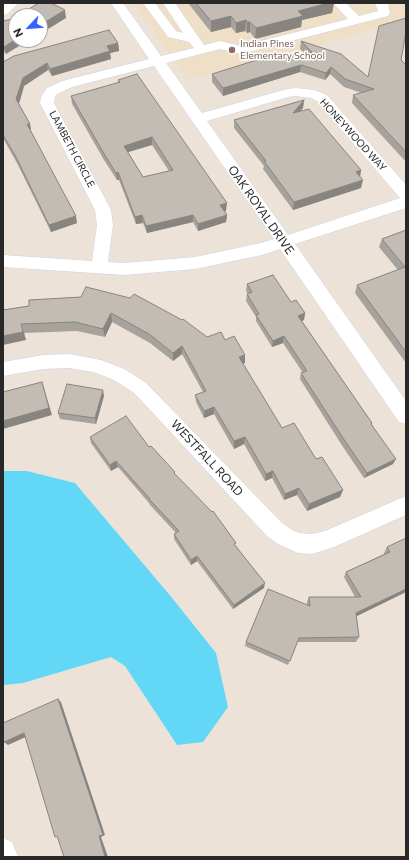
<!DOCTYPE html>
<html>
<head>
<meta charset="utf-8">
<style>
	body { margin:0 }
	#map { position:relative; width:409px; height:860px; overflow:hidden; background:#ece2d8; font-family:Commissioner,sans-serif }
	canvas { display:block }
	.frame { position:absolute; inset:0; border:4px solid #282828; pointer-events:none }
	.north { position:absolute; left:8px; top:8px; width:40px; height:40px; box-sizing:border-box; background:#fff; border:1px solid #a9a9a9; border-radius:50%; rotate:244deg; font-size:11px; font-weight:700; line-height:16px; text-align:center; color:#282828 }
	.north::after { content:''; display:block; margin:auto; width:14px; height:18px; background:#3265ff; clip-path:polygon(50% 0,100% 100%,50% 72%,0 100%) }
</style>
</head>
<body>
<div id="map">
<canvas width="409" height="860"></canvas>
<div class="frame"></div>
<div class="north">N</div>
</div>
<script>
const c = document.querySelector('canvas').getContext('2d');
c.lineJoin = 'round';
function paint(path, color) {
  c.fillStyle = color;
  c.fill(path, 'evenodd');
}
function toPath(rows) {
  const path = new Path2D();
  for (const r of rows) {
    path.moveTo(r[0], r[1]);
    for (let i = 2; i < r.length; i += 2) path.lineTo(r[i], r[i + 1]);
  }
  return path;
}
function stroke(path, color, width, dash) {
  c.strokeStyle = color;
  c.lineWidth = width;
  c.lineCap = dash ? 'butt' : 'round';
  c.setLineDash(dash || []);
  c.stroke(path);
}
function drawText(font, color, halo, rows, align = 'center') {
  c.font = font + ' Commissioner,sans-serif';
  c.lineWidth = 3;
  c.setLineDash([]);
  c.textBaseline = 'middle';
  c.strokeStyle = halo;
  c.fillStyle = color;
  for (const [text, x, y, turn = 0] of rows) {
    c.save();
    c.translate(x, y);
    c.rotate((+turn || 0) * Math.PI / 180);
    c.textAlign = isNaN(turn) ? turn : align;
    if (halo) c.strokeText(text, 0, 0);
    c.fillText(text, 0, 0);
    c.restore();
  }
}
paint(toPath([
	[133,3,406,3,406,21,188,80]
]), '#efdfc6');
paint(toPath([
	[3,471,27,471,75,483,173,599,216,653,228,707,203,742,177,745,125,666,111,657,23,683,3,685]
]), '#63d8f6');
const minor = toPath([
	[5,3,19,3,7,14,3,15,3,5,5,3],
	[111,3,123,3,161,56,194,48,189,42,168,37,143,3,155,3,176,31,183,33,163,3,175,3,204,45,220,41,241,46,348,19,333,3,346,3,359,16,378,11,375,3,388,3,390,13,388,16,241,54,220,49,166,63,202,113,287,89,296,88,314,90,327,95,406,185,406,208,295,244,406,401,406,424,399,422,280,249,262,255,195,269,124,275,3,267,3,255,92,261,97,225,95,210,40,103,41,97,47,88,62,81,149,59,111,3],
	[154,66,274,239,261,243,195,257,124,263,108,262,113,225,111,210,54,103,55,97,57,94,72,87,154,66],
	[296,96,311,98,317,101,400,198,288,235,207,121,288,97,296,96],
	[69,354,101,360,124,369,145,382,281,522,292,530,299,533,312,534,325,531,406,496,406,515,334,547,312,554,298,553,278,544,267,536,141,400,133,392,112,379,93,372,69,368,43,369,3,376,3,362,43,355,69,354],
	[3,838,12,842,18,857,3,857,3,838]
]);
stroke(minor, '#cdd3e2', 1);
paint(minor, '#fff');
paint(toPath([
	[188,3,334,3,332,13,302,20,301,27,255,39,250,32,247,33,245,31,236,33,231,27,211,32],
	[3,21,6,54,3,50],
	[301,41,368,77,401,60,406,65,406,162,352,103,353,95,362,93,344,87,330,74,325,80,300,72,223,96,212,82,212,74,306,54,300,49],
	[118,43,119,51,110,53,111,59,52,76,48,70,24,86,19,104,30,124,31,131,77,223,51,232,18,165,3,138,3,62],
	[118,80,226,211,224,211,227,215,226,222,198,231,193,222,147,233,143,223,136,224,119,180,117,180,104,160,72,104,71,96,118,83],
	[152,145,169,171,143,177,128,152],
	[304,100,303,108,300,111,361,170,360,176,361,188,293,210,263,169,264,166,234,128,234,120],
	[406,230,406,363,355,293,357,285,398,270,379,247,382,239],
	[247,284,291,302,305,313,304,320,302,321,372,423,372,425,393,464,364,478,343,447,300,379,301,373,303,373,283,343,272,347,256,321,256,317,246,301,247,294,248,294,246,291],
	[81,297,207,337,225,340,245,355,245,363,243,364,282,428,316,459,343,490,340,497,307,511,297,495,284,500,272,478,265,481,244,444,234,449,214,414,204,418,196,402,195,395,203,392,182,354,173,361,150,343,112,322,105,337,77,331,24,333,26,340,3,310],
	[104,396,96,424,60,419,58,413],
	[90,437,149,447,175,475,236,546,264,588,233,609,197,561,191,565,174,539,174,534,176,533,150,505,149,503,118,467,111,471,91,443],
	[406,538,406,592,356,616,359,637,356,642,297,642,288,665,245,646,246,642,307,605,307,602,309,597,355,597,344,577,346,572,384,554,384,553,387,547]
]), '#a8a29c');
paint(toPath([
	[329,3,334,3,332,13,302,20,301,27,255,39,256,28,298,11],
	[65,10,66,18,40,34,40,25],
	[231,16,231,27,211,32,211,21],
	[246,20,245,31,236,33,236,23],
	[247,22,250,22,250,32,247,33],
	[16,39,16,40,29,40,6,54,4,47],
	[118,43,119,51,110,53,111,59,52,76,50,69,107,46],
	[47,63,48,70,24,86,18,107,16,99,23,78],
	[301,65,300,72,223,96,223,88],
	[331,67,330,74,325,80,326,73],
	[304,100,303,108,292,121,293,113],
	[27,124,30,124,31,131,29,132],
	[152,137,152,145,125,153,124,146],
	[361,170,360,177,356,172],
	[118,172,119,180,117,180,116,173],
	[363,180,361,188,293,210,294,202],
	[227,203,226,211,220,213,220,205],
	[142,215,143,223,136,224,135,217],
	[193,215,193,222,147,233,146,226],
	[227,215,226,222,198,231,198,224],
	[76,216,77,223,51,232,49,225],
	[111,313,112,322,105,337,103,329],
	[305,313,304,320,297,323,298,316],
	[21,324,24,333,26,340,3,345,3,336],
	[284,336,283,343,272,347,273,341],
	[182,346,182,354,173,361,173,353],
	[245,355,245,363,239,365,239,357],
	[42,382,52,415,3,429,3,421],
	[103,390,104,396,96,424,95,418],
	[214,407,214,414,204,418,204,411],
	[245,437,244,444,234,449,234,441],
	[396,459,393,464,364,478,367,473],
	[116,461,118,467,111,471,110,465],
	[273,471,272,478,265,481,266,474],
	[299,488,297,495,284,500,285,494],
	[343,490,340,497,307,511,309,504],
	[197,556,197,561,191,565,191,560],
	[265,583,264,588,233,609,234,605],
	[406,589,406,592,353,618,356,613],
	[58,699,61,702,105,835,101,837,108,857,105,857,99,836],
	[24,733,28,736,8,745,4,742]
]), '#88847f');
const building = toPath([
	[39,3,51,3,65,10,40,25,40,16,17,16,39,3],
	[196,3,329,3,298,11,303,16,256,28,250,22,247,22,246,20,236,23,231,16,211,21,196,3],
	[16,17,16,39,4,47,3,46,3,21,12,19,16,17],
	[406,18,406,32,401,60,406,65,406,152,353,95,374,89,345,79,331,67,326,73,301,65,223,88,212,74,276,54,310,54,312,52,301,41,341,54,368,77,379,26,406,18],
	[109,30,118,43,107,46,110,51,50,69,47,63,23,78,16,99,30,124,27,124,76,216,49,225,16,157,3,135,3,62,14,56,109,30],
	[137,74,227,203,220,205,227,215,198,224,193,215,146,226,142,215,135,217,118,172,116,173,103,152,71,96,120,82,118,80,137,74],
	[152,137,173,170,143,177,124,146,152,137],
	[304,100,293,113,309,109,361,170,356,172,363,180,294,202,264,161,266,161,234,120,304,100],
	[406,230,406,352,357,285,405,267,382,239,406,230],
	[273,275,291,302,296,300,305,313,298,316,372,423,371,424,396,459,367,473,345,441,301,373,307,371,284,336,273,341,256,315,259,314,247,294,252,292,247,284,273,275],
	[86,287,130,298,134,294,182,320,183,319,207,337,221,332,225,340,234,336,245,355,239,357,282,428,294,423,316,459,322,457,343,490,309,504,299,488,285,494,273,471,266,474,245,437,234,441,214,407,204,411,195,395,206,391,182,346,173,353,149,334,111,313,103,329,75,322,21,324,23,332,3,336,3,310,29,306,29,300,81,297,86,287],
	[42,382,49,408,3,421,3,392,42,382],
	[67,384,103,390,95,418,58,413,67,384],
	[126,416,149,447,151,446,175,472,174,473,212,512,213,511,236,543,234,544,265,583,234,605,197,556,191,560,174,534,179,531,149,499,150,499,116,461,110,465,90,437,126,416],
	[406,538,406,589,356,613,359,637,299,638,290,661,246,642,268,589,310,606,309,597,361,597,346,572,390,552,387,547,406,538],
	[58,699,103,835,99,836,105,857,64,857,57,836,55,837,24,733,4,742,3,739,3,723,58,699]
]);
paint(building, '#c3bcb5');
stroke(building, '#88847f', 1);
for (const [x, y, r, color] of [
	[232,50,4,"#8d6e63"]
]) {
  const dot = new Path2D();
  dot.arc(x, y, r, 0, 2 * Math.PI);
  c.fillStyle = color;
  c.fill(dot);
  stroke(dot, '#fff', 1.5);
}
drawText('10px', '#785e54', '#fff', [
	["Indian Pines",240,44],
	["Elementary School",240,56]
], 'left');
drawText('10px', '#282828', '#fff', [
	["HONEYWOOD WAY",353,135,48],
	["LAMBETH CIRCLE",72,149,62]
]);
drawText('12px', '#282828', '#fff', [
	["OAK ROYAL DRIVE",261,210,55],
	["WESTFALL ROAD",207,458,47]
]);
</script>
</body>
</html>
